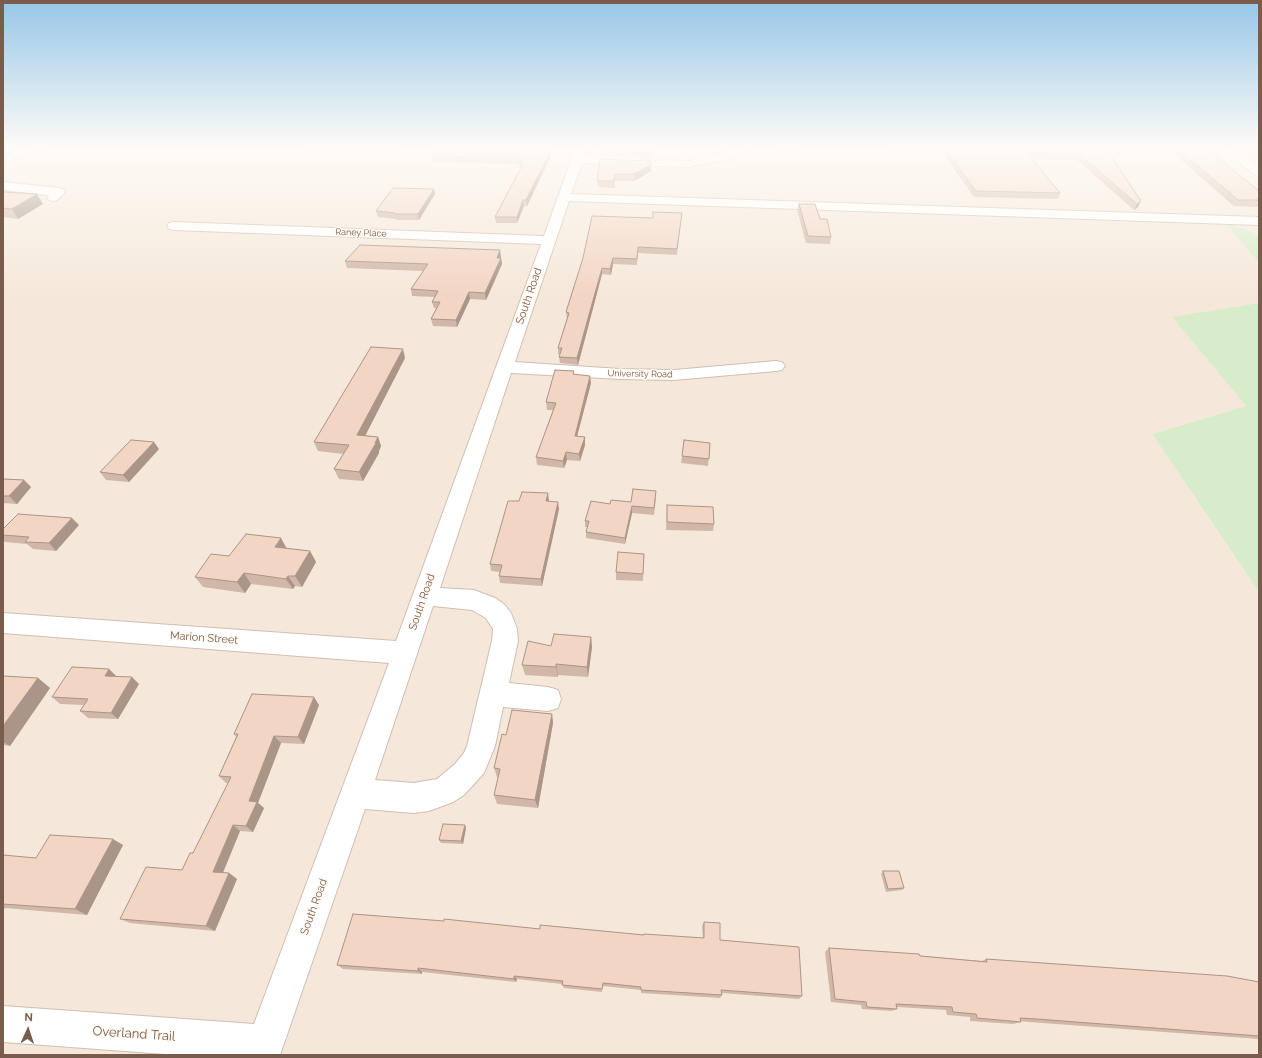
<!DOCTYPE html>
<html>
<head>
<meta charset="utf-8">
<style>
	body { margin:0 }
	#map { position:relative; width:1262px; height:1058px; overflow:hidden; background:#fdf6ec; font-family:Raleway,sans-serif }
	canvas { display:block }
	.frame { position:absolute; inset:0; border:4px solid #7a5c4d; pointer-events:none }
	.north { position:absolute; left:8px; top:1010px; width:40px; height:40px; -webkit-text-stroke:3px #fffaf3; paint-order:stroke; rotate:3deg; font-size:11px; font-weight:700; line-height:16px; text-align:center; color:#7a5c4d }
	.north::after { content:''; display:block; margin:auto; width:14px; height:18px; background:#7a5c4d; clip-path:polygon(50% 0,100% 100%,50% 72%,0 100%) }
</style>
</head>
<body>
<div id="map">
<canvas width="1262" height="1058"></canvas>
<div class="frame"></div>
<div class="north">N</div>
</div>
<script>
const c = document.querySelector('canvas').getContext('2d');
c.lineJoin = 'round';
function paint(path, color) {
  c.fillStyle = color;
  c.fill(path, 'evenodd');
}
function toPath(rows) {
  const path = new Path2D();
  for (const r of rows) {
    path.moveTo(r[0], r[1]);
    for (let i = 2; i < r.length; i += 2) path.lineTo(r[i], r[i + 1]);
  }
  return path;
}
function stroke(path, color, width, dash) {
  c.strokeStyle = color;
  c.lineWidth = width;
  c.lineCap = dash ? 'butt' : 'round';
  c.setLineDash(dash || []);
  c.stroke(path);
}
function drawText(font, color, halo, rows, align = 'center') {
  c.font = font + ' Raleway,sans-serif';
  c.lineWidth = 3;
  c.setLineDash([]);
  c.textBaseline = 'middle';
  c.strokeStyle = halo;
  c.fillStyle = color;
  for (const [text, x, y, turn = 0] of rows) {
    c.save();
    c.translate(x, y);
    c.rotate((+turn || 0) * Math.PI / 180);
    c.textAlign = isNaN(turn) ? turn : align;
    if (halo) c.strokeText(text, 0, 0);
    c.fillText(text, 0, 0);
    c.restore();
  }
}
paint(toPath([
	[38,148,1259,148,1259,235,1224,220,1259,263,1259,303,1173,318,1246,406,1152,434,1259,592,1259,1055,3,1055,3,159]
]), '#f5e8da');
paint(toPath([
	[1223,220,1259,235,1259,263],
	[1259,303,1259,592,1152,434,1246,406,1172,317]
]), '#d8ecc9');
const minor = toPath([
	[25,148,42,148,41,150,3,162,3,155,25,148],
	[301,148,395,148,390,151,306,151,301,148],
	[462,148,586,148,584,156,689,161,722,154,735,148,749,148,748,150,729,159,689,167,582,163,571,194,1259,217,1259,225,569,201,515,362,620,369,674,370,776,361,782,362,785,366,782,370,776,371,674,380,620,379,511,373,440,588,474,590,495,598,504,604,511,613,517,629,518,641,509,683,548,687,558,690,561,699,558,708,548,711,503,707,495,746,484,773,464,795,453,802,429,811,414,813,365,809,280,1055,178,1055,3,1042,3,1006,254,1024,389,663,3,633,3,613,396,641,541,244,174,230,169,229,167,226,169,223,174,222,544,236,573,155,467,151,462,148],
	[433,606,472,610,486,618,493,629,492,641,467,746,464,753,455,764,437,779,414,783,375,780,433,606],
	[1221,148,1233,148,1259,167,1259,177,1255,175,1221,148],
	[3,182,59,188,63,189,65,192,57,200,53,201,49,200,47,197,48,195,3,190,3,182]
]);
stroke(minor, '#d1beb0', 2);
paint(minor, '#fff');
paint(toPath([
	[601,148,654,148,652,158,601,155],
	[773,148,799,148,790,152],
	[886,148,1206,148,1259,191,1259,207,1234,206,1174,154,1109,153,1141,201,1138,207,1134,210,1077,160,1032,159,1060,193,1058,199,974,197,942,152,887,151],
	[1243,148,1259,148,1259,160],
	[432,156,551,156,527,206,524,206,517,223,496,223,495,217,522,167,519,166,519,164,433,162],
	[600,159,651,167,651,171,634,181,615,181,615,188,598,187,597,181],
	[3,192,43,204,18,219,3,217],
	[435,194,419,220,396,220,396,219,378,217,376,211],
	[799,204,820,219,831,237,830,244,806,243,797,210],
	[681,219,677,255,638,253,637,265,613,264,611,275,602,274,578,365,560,363,559,357,560,354,558,354,558,348,567,319,566,312,583,258],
	[501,257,501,258,502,264,486,300,470,299,457,327,433,326,431,319,436,308,434,308,432,302,435,297,412,296,411,289,423,271,347,268,345,261],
	[405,358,365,435,378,437,381,446,379,451,379,453,363,481,339,479,334,469,344,454,318,451,314,442],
	[574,375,591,383,577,437,585,437,585,445,580,461,567,460,564,468,537,465,536,457,553,410,547,410,546,402],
	[710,443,708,466,681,463,682,456],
	[159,449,129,482,106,480,100,472],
	[3,479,24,480,31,487,17,504,3,503],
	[656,498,654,515,632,513,625,544,586,538,586,532,587,527,585,527,585,521,610,504,631,502],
	[519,501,559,509,542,586,500,583,499,576,500,572,491,571,490,564],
	[667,505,714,524,713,531,666,530],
	[79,525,56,551,33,549,27,544,5,542,3,540,3,529],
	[286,548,310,551,316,562,302,587,295,586,293,589,251,584,245,593,203,587,195,577,229,556],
	[644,554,643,581,616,580,616,572],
	[591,637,592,647,588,677,558,675,558,677,525,675,522,665,551,646],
	[109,669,116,676,116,677,139,684,118,719,88,718,80,711,84,705,60,704,52,697],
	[3,676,38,678,50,688,10,746,3,745],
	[319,705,304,744,281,743,258,803,264,808,253,832,240,831,223,873,229,873,237,879,215,931,130,923,120,919,182,870,193,853,228,783,226,783,219,776,236,737,234,734],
	[552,714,553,723,538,808,497,804,494,795,498,777,497,777,494,768,506,735],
	[466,828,463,844,441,843,439,840],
	[123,845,87,915,5,908,3,911,3,855,36,858],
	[883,871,904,888,902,890,886,892,881,874],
	[704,922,720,940,802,996,799,999,722,993,722,995,720,998,641,993,641,990,603,986,602,992,564,988,562,984,517,979,516,982,422,972,422,974,343,969,337,965,540,929,644,935,703,938,702,926],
	[829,948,982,961,986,959,1259,982,1259,1039,1029,1022,1021,1021,1021,1022,1013,1024,970,1021,970,1017,947,1015,946,1010,897,1007,897,1009,892,1011,862,1009,861,1005,831,1002,825,952]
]), '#d1b7a8');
paint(toPath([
	[791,148,799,148,790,152],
	[551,150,551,156,527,206,526,200],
	[651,161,651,171,634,181,634,174],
	[434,189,435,194,419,220,418,214],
	[37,194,43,204,18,219,12,209],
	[523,200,524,206,517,223,517,217],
	[1141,201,1138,207,1134,210,1137,204],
	[500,250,501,257,498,264,497,258],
	[501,258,502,264,486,300,485,293],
	[613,258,613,264,611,275,610,269],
	[602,268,602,274,578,365,577,358],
	[469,292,470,299,457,327,456,320],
	[403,349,405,358,361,444,357,435],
	[590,376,591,383,575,444,575,436],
	[378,437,381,446,379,451,379,453,363,481,359,472],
	[585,437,585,445,580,461,579,454],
	[154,442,159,449,129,482,123,475],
	[566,452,567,460,564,468,563,461],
	[24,480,31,487,17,504,9,496],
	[548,493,549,501,546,501],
	[558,502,559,509,542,586,541,579],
	[632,506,632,513,625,544,625,538],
	[72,518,79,525,56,551,49,543],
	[281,538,287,549,275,547],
	[310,551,316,562,302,587,295,576],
	[244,573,251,584,245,593,237,582],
	[288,576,295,586,293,589,286,579],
	[591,637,592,647,588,677,587,667],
	[556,664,558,675,558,677,556,667],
	[109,669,116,676,112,683,105,676],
	[132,677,139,684,118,719,111,713],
	[38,678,50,688,10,746,3,742,3,726],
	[314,697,319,705,304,744,298,737],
	[552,714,553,723,538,808,535,800],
	[274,736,281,743,258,803,264,808,253,832,246,826,249,801],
	[233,825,240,831,221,877,213,872],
	[465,825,466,828,463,844,461,841],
	[113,839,123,845,87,915,75,909],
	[229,873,237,879,215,931,206,926],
	[418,968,422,972,422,974,418,971],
	[514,976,517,979,516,982,514,979]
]), '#aa9588');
const building = toPath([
	[437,148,497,148,551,150,526,200,523,200,517,217,495,217,523,164,522,164,523,161,518,161,520,158,432,156,437,148],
	[601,148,653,148,653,153,601,151,601,148],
	[945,148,1106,148,1141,201,1137,204,1079,154,1027,153,1060,193,976,191,945,148],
	[1165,148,1206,148,1259,191,1259,200,1238,200,1177,148,1165,148],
	[1253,148,1259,148,1259,152,1253,148],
	[600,159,651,161,651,165,634,174,615,174,614,181,597,181,600,159],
	[393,188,434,189,418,214,394,214,395,213,376,211,393,188],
	[3,192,37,194,12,209,3,208,3,192],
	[799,204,815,204,820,219,827,219,831,237,808,236,799,204],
	[653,212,682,213,677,249,638,247,637,259,613,258,610,269,602,268,577,358,559,357,562,348,558,348,569,313,566,312,583,258,592,216,653,218,653,212],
	[360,245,500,250,497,258,501,258,485,293,469,292,456,320,431,319,440,302,432,302,438,291,411,289,428,264,345,261,360,245],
	[371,347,403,349,357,435,378,437,375,443,376,443,359,472,334,469,349,445,314,442,371,347],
	[555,370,574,371,573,374,590,376,575,436,585,437,579,454,566,452,563,461,536,457,556,403,546,402,555,370],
	[131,440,154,442,123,475,100,472,131,440],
	[684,440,710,443,709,459,682,456,684,440],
	[3,479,24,480,9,496,3,496,3,479],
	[633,489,656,491,654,508,632,506,625,538,586,532,589,521,585,521,591,501,610,504,611,500,631,502,633,489],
	[522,492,548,493,546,501,558,502,541,579,499,576,502,565,490,564,508,501,519,501,522,492],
	[667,505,713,507,714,524,667,522,667,505],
	[18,514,72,518,49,543,25,542,29,537,3,535,3,529,18,514],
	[246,534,281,538,275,547,310,551,295,576,288,576,286,579,244,573,237,582,195,577,211,554,229,556,246,534],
	[618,552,644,554,643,574,616,572,618,552],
	[554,634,591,637,587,667,556,664,556,667,522,665,528,641,551,646,554,634],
	[72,667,109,669,105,676,132,677,111,713,80,711,88,699,52,697,72,667],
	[3,676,38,678,3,726,3,676],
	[252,694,314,697,298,737,274,736,249,801,257,802,246,826,233,825,213,872,229,873,206,926,120,919,146,867,182,870,190,853,193,853,231,777,219,776,238,734,234,734,252,694],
	[512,710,552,714,535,800,494,795,500,769,494,768,502,734,506,735,512,710],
	[443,824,465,825,461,841,439,840,443,824],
	[50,835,113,839,75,909,3,904,3,855,36,858,50,835],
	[883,871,899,871,904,888,888,889,883,871],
	[353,914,444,921,444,919,540,929,540,925,644,935,644,934,704,938,704,922,720,923,720,940,799,947,802,996,721,990,722,995,641,990,641,987,603,983,602,989,562,985,563,981,514,976,514,979,418,968,418,971,337,965,353,914],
	[829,948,919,954,920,956,987,962,986,959,1227,976,1259,982,1259,1036,1037,1019,1020,1018,1021,1022,977,1018,976,1014,953,1012,952,1007,896,1004,897,1009,867,1007,866,1002,835,999,829,948]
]);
paint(building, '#f3d5c3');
stroke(building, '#aa9588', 1);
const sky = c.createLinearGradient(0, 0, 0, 296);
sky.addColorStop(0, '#97c7e8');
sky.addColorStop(0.5, '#fefbf6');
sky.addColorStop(1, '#fefbf600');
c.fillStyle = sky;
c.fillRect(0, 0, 1262, 296);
drawText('9px', '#7a5c4d', '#fffaf3', [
	["Raney Place",361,233,2],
	["University Road",640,374,1]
]);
drawText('11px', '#7a5c4d', '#fffaf3', [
	["South Road",529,296,-71],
	["South Road",422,602,-71],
	["Marion Street",204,638,4],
	["South Road",314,907,-70]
]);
drawText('13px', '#7a5c4d', '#fffaf3', [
	["Overland Trail",134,1034,4]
]);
</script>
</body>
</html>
